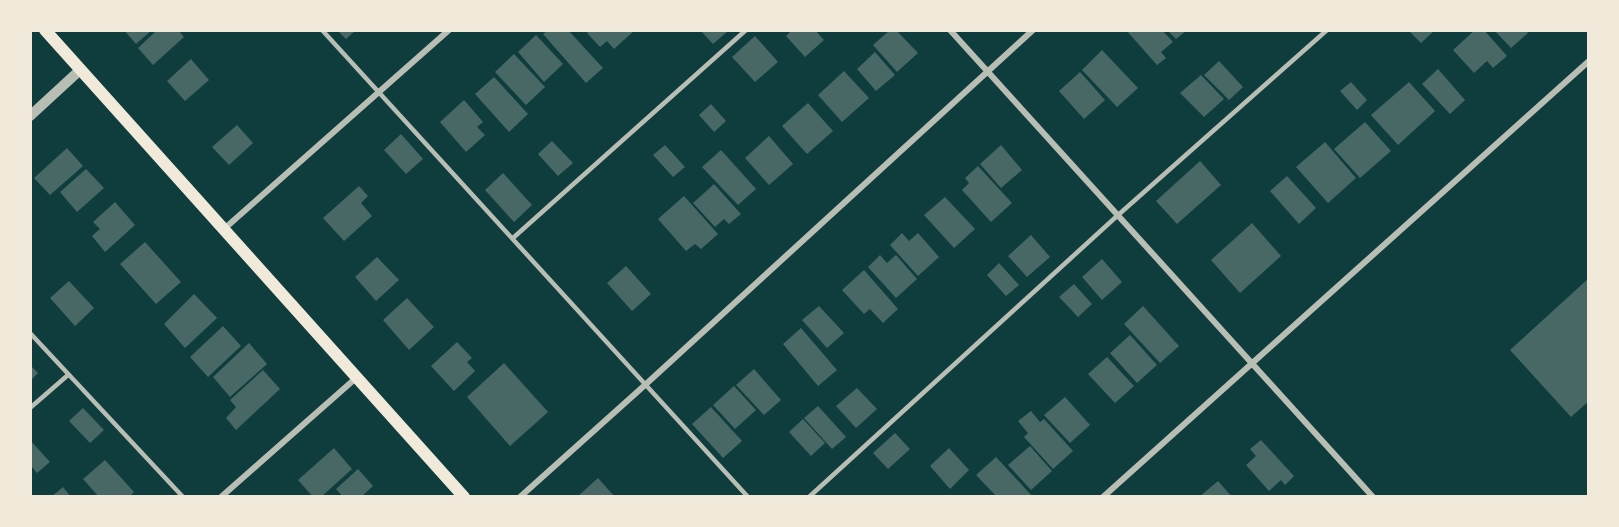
<!DOCTYPE html>
<html>
<head>
<meta charset="utf-8">
<style>
	body { margin:0 }
	#map { position:relative; width:1619px; height:527px; overflow:hidden; background:#0f3d3e; font-family:Barlow,sans-serif }
	canvas { display:block }
	.frame { position:absolute; inset:0; border:32px solid #f1e9da; pointer-events:none }
</style>
</head>
<body>
<div id="map">
<canvas width="1619" height="527"></canvas>
<div class="frame"></div>
</div>
<script>
const c = document.querySelector('canvas').getContext('2d');
c.lineJoin = 'round';
function paint(path, color) {
  c.fillStyle = color;
  c.fill(path, 'evenodd');
}
function toPath(rows) {
  const path = new Path2D();
  for (const r of rows) {
    path.moveTo(r[0], r[1]);
    for (let i = 2; i < r.length; i += 2) path.lineTo(r[i], r[i + 1]);
  }
  return path;
}
function stroke(path, color, width, dash) {
  c.strokeStyle = color;
  c.lineWidth = width;
  c.lineCap = dash ? 'butt' : 'round';
  c.setLineDash(dash || []);
  c.stroke(path);
}
paint(toPath([
	[124,30,152,30,136,44],
	[157,30,178,30,184,37,153,65,138,48],
	[337,30,356,30,346,39],
	[548,30,568,30,603,68,586,83,543,34],
	[590,30,635,30,614,49,607,41,600,47,587,33],
	[700,30,729,30,713,44],
	[792,30,815,30,824,40,805,57,786,36],
	[890,30,896,30,918,53,897,72,873,45],
	[1126,30,1162,30,1173,42,1161,52,1166,58,1157,65],
	[1167,30,1187,30,1176,39],
	[1408,30,1435,30,1421,43],
	[1475,30,1484,30,1507,56,1493,68,1487,61,1474,73,1453,50],
	[1494,30,1525,30,1528,33,1511,48],
	[536,35,563,64,544,82,518,52],
	[755,36,778,62,755,82,732,57],
	[1102,50,1138,88,1117,107,1082,70],
	[875,52,895,75,876,91,857,69],
	[514,54,545,87,526,105,495,72],
	[191,59,209,80,185,101,167,81],
	[1219,61,1243,87,1229,100,1204,75],
	[1438,69,1465,100,1450,114,1422,84],
	[844,71,869,98,842,122,818,95],
	[1080,72,1105,100,1084,119,1059,91],
	[1201,75,1224,99,1204,117,1180,93],
	[494,77,528,114,509,132,475,94],
	[1351,82,1367,100,1357,110,1340,91],
	[1409,82,1435,111,1398,145,1371,115],
	[464,100,483,122,477,127,485,135,466,152,440,122],
	[808,103,833,131,807,154,782,126],
	[711,104,726,121,714,132,699,115],
	[1365,122,1391,151,1360,178,1334,149],
	[237,125,253,143,229,165,212,147],
	[401,134,423,159,406,174,384,150],
	[769,136,793,164,769,185,745,158],
	[552,141,573,163,558,176,538,154],
	[1325,142,1356,178,1328,203,1296,167],
	[665,145,685,167,673,177,653,155],
	[1001,145,1022,170,1001,188,980,164],
	[67,148,83,166,50,195,34,178],
	[721,150,756,189,738,205,702,167],
	[1200,161,1221,185,1177,224,1156,201],
	[978,166,1012,203,991,222,962,190,969,183,965,178],
	[86,169,104,188,77,212,60,192],
	[503,173,532,205,514,222,485,190],
	[1287,176,1316,208,1299,224,1270,191],
	[714,184,741,214,729,224,724,219,715,227,693,203],
	[359,186,368,196,361,203,372,216,344,241,323,218],
	[684,196,718,234,701,249,695,244,686,251,658,219],
	[945,197,975,229,954,248,924,215],
	[115,202,135,225,105,252,92,236,100,229,93,222],
	[1252,223,1281,256,1240,293,1211,260],
	[902,233,909,241,918,233,939,257,918,276,890,245],
	[1031,235,1050,257,1027,277,1008,256],
	[145,242,181,282,156,304,120,264],
	[880,255,887,263,896,255,917,279,896,298,868,267],
	[377,257,399,280,376,301,355,277],
	[1102,259,1122,282,1102,300,1082,277],
	[999,263,1019,285,1006,296,987,275],
	[626,266,651,294,632,311,607,283],
	[864,270,898,309,883,323,870,309,864,314,842,290],
	[1589,278,1589,401,1571,417,1510,350],
	[69,281,94,308,75,326,50,298],
	[1074,284,1092,304,1078,317,1059,297],
	[194,294,217,318,185,348,164,324],
	[407,298,434,327,409,350,383,320],
	[819,306,844,333,827,348,802,320],
	[1143,306,1179,346,1160,363,1124,324],
	[223,326,241,346,208,377,190,357],
	[801,328,837,370,818,386,783,344],
	[1130,335,1157,365,1137,383,1110,353],
	[457,342,472,358,467,362,475,371,454,391,431,366],
	[249,343,267,364,230,397,213,377],
	[1107,357,1134,386,1115,403,1088,374],
	[504,363,548,412,510,446,467,397],
	[30,365,38,373,30,381],
	[754,369,781,400,764,415,736,385],
	[263,370,280,389,236,430,226,418,236,407,230,400],
	[734,386,756,410,735,429,713,405],
	[857,388,877,409,856,428,836,406],
	[1065,397,1090,425,1070,443,1044,415],
	[818,406,846,437,832,449,804,418],
	[711,407,742,441,723,458,692,424],
	[83,408,104,430,90,443,69,421],
	[1031,411,1040,422,1044,419,1073,451,1053,469,1024,437,1028,433,1018,421],
	[803,419,825,443,811,456,789,432],
	[895,433,910,449,888,469,873,453],
	[30,440,50,462,37,473,30,465],
	[1261,440,1294,476,1285,485,1281,480,1269,491,1246,465,1256,456,1250,449],
	[1030,446,1052,471,1031,490,1008,465],
	[334,448,352,469,321,497,313,497,298,480],
	[949,448,969,470,950,489,930,466],
	[996,457,1033,497,997,497,976,475],
	[105,460,134,492,129,497,99,497,83,479],
	[358,469,373,486,361,497,343,497,336,489],
	[598,478,615,497,577,497],
	[1218,481,1232,497,1199,497],
	[63,487,71,497,51,497]
]), '#486865');
stroke(toPath([
	[322,30,748,497],
	[513,238,746,30],
	[30,333,183,497],
	[30,408,68,375],
	[809,497,1117,216,1327,30]
]), '#b8beb3', 4.5);
stroke(toPath([
	[950,30,1373,497],
	[224,229,449,30],
	[221,497,356,378],
	[520,497,645,385,1033,30],
	[1103,497,1589,61]
]), '#b8beb3', 6);
stroke(toPath([
	[30,116,80,70]
]), '#b8beb3', 10);
stroke(toPath([
	[45,30,464,497]
]), '#f1e9da', 12);
</script>
</body>
</html>
